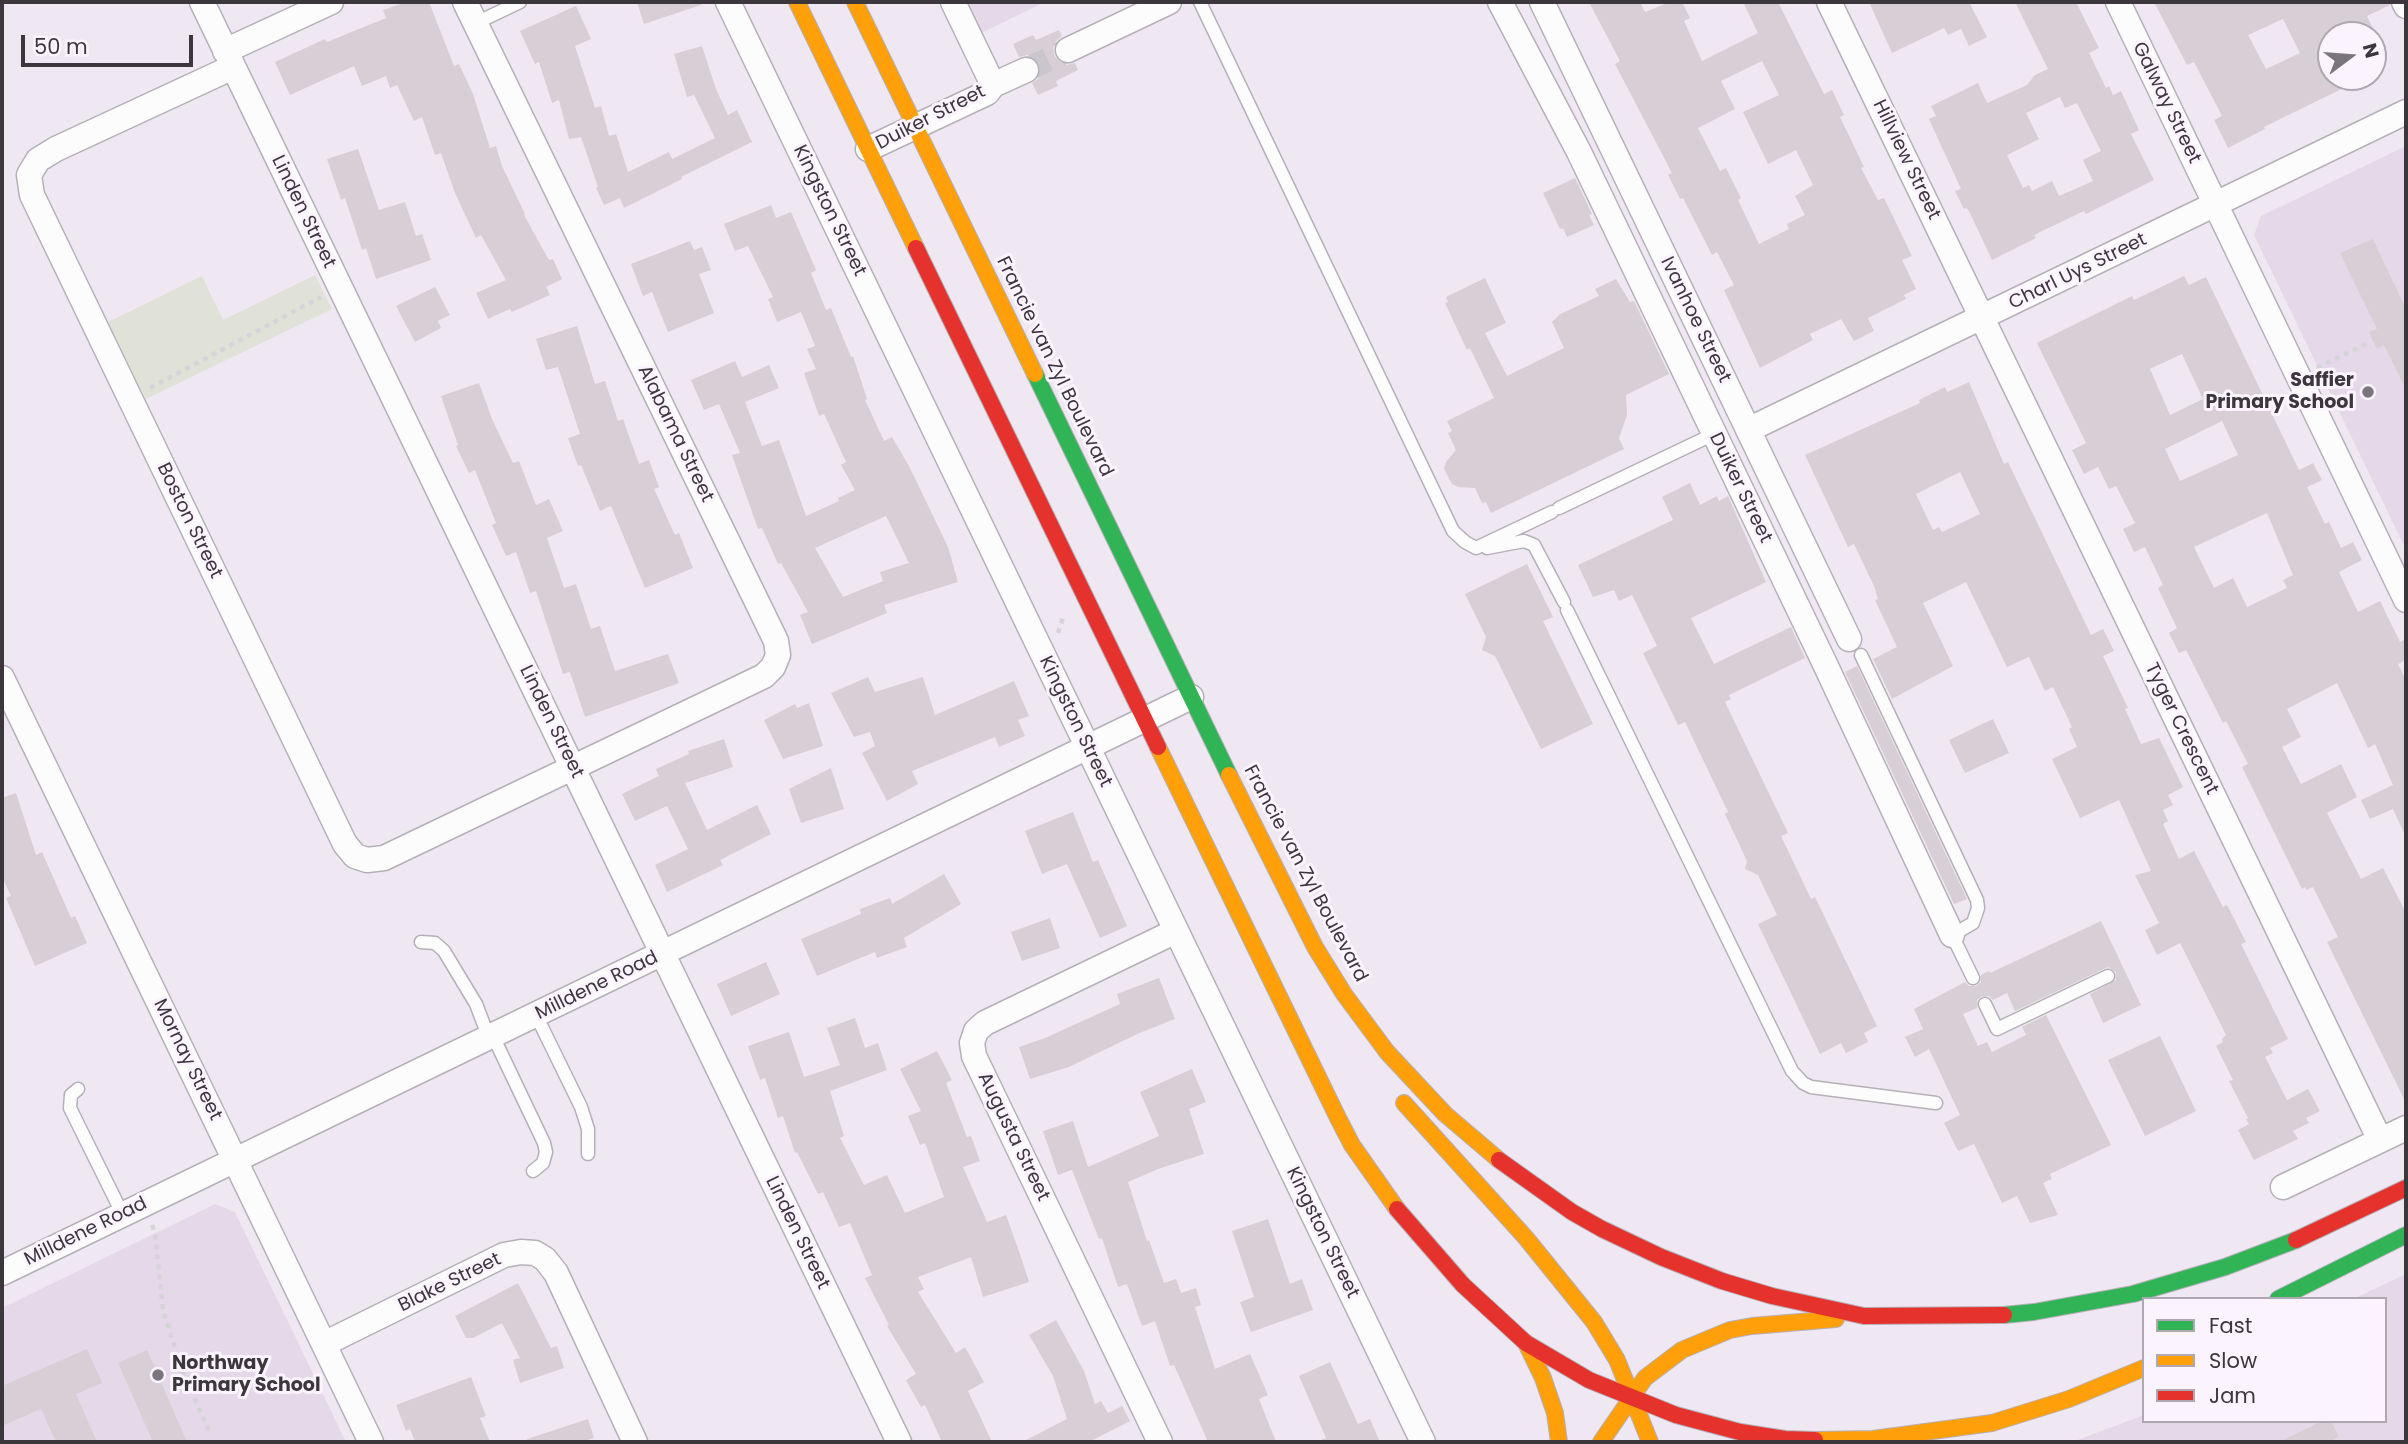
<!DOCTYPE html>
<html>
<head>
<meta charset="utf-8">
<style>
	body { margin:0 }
	#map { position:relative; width:2408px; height:1444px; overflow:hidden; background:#efe8f2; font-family:Poppins,sans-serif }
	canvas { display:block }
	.frame { position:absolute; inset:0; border:4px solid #3b373d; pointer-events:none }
	.legend { position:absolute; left:2142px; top:1297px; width:245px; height:126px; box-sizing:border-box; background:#fbf4fe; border:2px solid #aea8b1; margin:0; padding:9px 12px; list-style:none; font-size:21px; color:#3b373d }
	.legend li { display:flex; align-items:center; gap:14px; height:35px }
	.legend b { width:35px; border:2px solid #aea8b1 }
	.north { position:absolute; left:2317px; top:21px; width:70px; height:70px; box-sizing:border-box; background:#fbf4fe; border:2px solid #aea8b1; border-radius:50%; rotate:74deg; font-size:19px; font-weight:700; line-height:28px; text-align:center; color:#3b373d }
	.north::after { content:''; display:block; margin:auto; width:24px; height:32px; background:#7a757c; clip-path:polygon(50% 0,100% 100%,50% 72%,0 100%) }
	.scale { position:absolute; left:21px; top:35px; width:172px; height:32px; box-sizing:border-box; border:4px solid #3b373d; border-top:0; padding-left:9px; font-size:21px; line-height:24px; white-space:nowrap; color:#3b373d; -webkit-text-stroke:5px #fbf4fe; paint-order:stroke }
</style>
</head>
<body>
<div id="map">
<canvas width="2408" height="1444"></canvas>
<div class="frame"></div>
<ul class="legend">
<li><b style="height:9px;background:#30b455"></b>Fast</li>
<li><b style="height:9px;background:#ff9f0a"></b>Slow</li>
<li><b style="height:9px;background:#e5322d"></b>Jam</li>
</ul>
<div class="north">N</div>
<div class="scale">50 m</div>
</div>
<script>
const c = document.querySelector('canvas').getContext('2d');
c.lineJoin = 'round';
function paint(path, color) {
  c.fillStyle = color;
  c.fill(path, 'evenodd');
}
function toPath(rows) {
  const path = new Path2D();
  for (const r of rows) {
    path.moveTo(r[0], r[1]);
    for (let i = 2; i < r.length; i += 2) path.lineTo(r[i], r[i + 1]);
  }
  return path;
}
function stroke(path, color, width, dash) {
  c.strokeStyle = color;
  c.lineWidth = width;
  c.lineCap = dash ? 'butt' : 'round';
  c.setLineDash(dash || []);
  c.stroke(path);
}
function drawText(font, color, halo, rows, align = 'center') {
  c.font = font + ' Poppins,sans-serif';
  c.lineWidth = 6;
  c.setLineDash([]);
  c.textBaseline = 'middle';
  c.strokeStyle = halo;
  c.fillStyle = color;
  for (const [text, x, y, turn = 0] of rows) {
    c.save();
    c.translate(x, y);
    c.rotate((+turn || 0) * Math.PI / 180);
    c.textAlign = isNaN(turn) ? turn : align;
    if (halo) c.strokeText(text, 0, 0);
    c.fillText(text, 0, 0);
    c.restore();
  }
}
paint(toPath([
	[954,2,1045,2,971,38],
	[2406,146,2406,550,2254,235,2261,216],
	[215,1204,235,1212,346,1442,2,1442,2,1308],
	[2406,1274,2406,1442,2072,1442,2144,1415,2144,1421,2385,1421,2385,1299,2353,1299]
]), '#e5d9e9');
paint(toPath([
	[315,275,332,309,146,399,108,322,202,276,223,320]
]), '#e0e2d8');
paint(toPath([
	[406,2,429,2,454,66,459,64,473,94,490,148,496,146,502,166,525,214,524,215,549,260,553,259,562,279,546,287,550,295,512,312,510,309,488,319,476,293,506,280,481,235,476,238,455,193,441,153,435,155,422,117,414,121,397,85,390,88,386,76,362,86,354,66,290,95,275,62,325,39,327,42,386,18,383,10],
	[637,2,701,2,701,5,644,24],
	[1589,2,1640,2,1645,12,1670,2,1682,2,1690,18,1684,21,1702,61,1758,33,1743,2,1778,2,1824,94,1832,90,1844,115,1840,117,1864,167,1861,168,1878,200,1884,198,1912,256,1902,260,1916,289,1904,295,1906,299,1868,318,1874,331,1854,341,1841,319,1810,334,1813,340,1760,368,1724,290,1734,285,1717,252,1712,255,1683,198,1680,199,1668,175,1672,173,1615,64,1620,61],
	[1762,61,1779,95,1743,112,1768,164,1796,150,1813,185,1795,196,1805,215,1787,224,1789,229,1759,244,1738,200,1741,198,1726,168,1720,171,1698,128,1735,109,1721,81],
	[1869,2,1969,2,1987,37,1969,46,1961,29,1948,35,1944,28,1892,53],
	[2015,2,2076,2,2099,48,2089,53,2106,88,2109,86,2113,95,2121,91,2139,130,2131,134,2154,180,2086,214,2084,211,2034,235,2036,238,1992,260,1969,211,1966,208,1964,209,1955,191,1961,189,1929,119,1936,116,1931,106,1978,83,1987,103,2027,85,2035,75,2048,69],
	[2060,97,2065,108,2077,103,2101,151,2083,160,2093,181,2059,196,2052,181,2032,191,2029,185,2023,188,2007,155,2039,139,2026,113],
	[2154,2,2389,2,2390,5,2367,16,2376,35,2331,35,2331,77,2366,77,2264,127,2265,129,2228,148,2214,120,2222,116,2194,62,2187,65],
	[2283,19,2300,53,2266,69,2248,35],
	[576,6,591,39,575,46,595,108,601,106,609,136,616,134,628,172,669,152,672,159,715,138,694,95,687,97,674,54,702,46,716,89,728,115,737,110,752,142,681,177,682,179,624,208,620,198,604,205,596,188,598,187,581,137,569,139,559,100,552,103,539,62,535,64,520,31],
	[1059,30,1062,36,1056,41,1053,48,1055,57,1066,65,1075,63,1078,70,1056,81,1058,86,1038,95,1032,83,1038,79,1041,72,1039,63,1028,55,1019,57,1013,44,1033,35,1036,40],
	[358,149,379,210,405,202,416,236,422,234,431,260,376,279,366,248,362,250,345,198,341,200,327,159],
	[1575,178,1592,214,1589,215,1594,225,1567,237,1563,228,1560,229,1543,193],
	[771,205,776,218,791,212,816,270,811,273,826,310,831,308,851,357,853,356,867,399,865,400,884,441,892,437,909,466,948,547,958,582,884,605,887,613,812,644,800,615,808,612,781,563,778,564,762,528,758,529,732,455,740,453,719,404,704,410,691,380,735,361,742,377,769,365,779,388,745,402,762,446,779,440,806,516,839,501,838,498,855,490,841,465,846,462,824,414,819,416,804,373,816,369,807,349,815,346,801,312,777,322,768,299,773,297,748,246,735,251,724,224],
	[886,516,909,563,880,572,883,581,843,597,815,548],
	[2373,239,2406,309,2406,390,2384,345,2377,349,2373,341,2369,332,2377,329,2340,253],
	[690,241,694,250,702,247,711,270,699,274,714,313,668,332,652,292,643,296,631,264],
	[2184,276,2189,285,2206,277,2299,470,2313,463,2322,480,2307,487,2325,524,2329,522,2341,548,2353,542,2362,560,2339,572,2358,612,2380,601,2400,642,2406,639,2406,660,2398,664,2406,680,2406,837,2393,809,2370,819,2361,800,2393,785,2375,744,2368,748,2337,683,2287,709,2301,737,2282,747,2301,784,2341,764,2357,797,2327,813,2361,879,2383,868,2406,913,2406,1001,2404,1003,2406,1008,2406,1103,2327,942,2338,937,2313,887,2306,890,2305,887,2302,889,2242,767,2248,764,2226,721,2223,723,2186,650,2179,653,2169,633,2177,628,2158,588,2163,585,2145,547,2134,552,2123,529,2135,523,2116,486,2109,489,2098,467,2084,474,2072,450,2086,443,2037,343,2132,296,2134,300],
	[2182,354,2203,399,2170,415,2150,369],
	[2222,421,2238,455,2180,481,2165,449],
	[2267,513,2293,575,2283,580,2287,588,2247,607,2233,578,2214,588,2194,547],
	[1485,278,1506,323,1485,333,1507,376,1564,348,1552,322,1560,314,1599,296,1595,289,1616,279,1630,302,1634,301,1669,374,1626,395,1627,415,1619,438,1624,449,1491,513,1486,502,1482,503,1475,488,1458,487,1452,484,1444,469,1446,462,1456,450,1448,433,1452,431,1447,421,1494,398,1470,348,1467,350,1445,303,1448,302,1446,297],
	[435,287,450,315,438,321,441,328,415,342,396,306],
	[577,326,595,384,605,381,618,421,623,419,639,464,649,460,659,487,654,489,675,535,679,533,693,568,645,588,611,506,600,511,581,465,578,466,568,438,580,434,558,367,546,370,536,339],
	[1969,382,2004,464,2008,462,2091,635,2103,629,2114,651,2103,656,2128,708,2125,709,2141,744,2159,738,2183,787,2168,795,2173,805,2163,810,2168,821,2163,824,2179,859,2194,851,2223,907,2227,905,2246,942,2241,944,2288,1039,2270,1048,2273,1053,2265,1057,2287,1100,2308,1089,2320,1111,2306,1118,2309,1123,2293,1131,2298,1139,2254,1160,2238,1130,2249,1124,2246,1119,2248,1118,2229,1081,2233,1080,2216,1046,2223,1042,2222,1039,2226,1035,2180,943,2157,955,2145,930,2159,923,2135,875,2151,871,2119,800,2080,818,2052,759,2077,747,2069,729,2072,727,2053,687,2045,691,2029,657,2007,667,1966,582,1923,603,1953,666,1892,699,1873,659,1897,647,1875,600,1878,599,1874,586,1854,544,1848,547,1805,455,1920,403,1919,400,1945,387,1947,392],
	[1960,472,1980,514,1942,532,1939,527,1933,530,1916,494],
	[479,383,492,419,513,463,519,461,536,505,549,499,563,531,547,538,564,588,576,584,591,629,600,626,615,671,668,654,679,683,585,717,570,672,563,674,536,591,530,593,516,552,506,556,492,525,496,523,475,470,469,473,456,446,458,445,441,396],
	[1690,483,1700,505,1717,496,1719,501,1728,496,1766,582,1691,618,1714,664,1791,627,1805,658,1729,695,1731,699,1725,702,1788,833,1781,836,1811,899,1815,897,1877,1026,1864,1033,1868,1042,1846,1053,1841,1043,1820,1054,1758,924,1777,915,1758,875,1745,869,1747,861,1725,814,1728,812,1685,722,1678,725,1643,653,1657,646,1632,595,1619,601,1614,590,1593,597,1578,565,1673,520,1662,497],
	[1527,564,1553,617,1543,621,1593,724,1541,749,1495,656,1482,650,1486,637,1465,594],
	[1857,666,1967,899,1954,904,1845,672],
	[868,677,875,692,923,677,935,715,1014,681,1029,716,1018,720,1025,736,999,747,995,737,912,771,918,784,887,801,862,753,875,746,870,732,854,737,831,693],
	[809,703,823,746,783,759,764,720,795,704,797,708],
	[1993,719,2009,753,1965,773,1949,740],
	[724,739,733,767,685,783,707,830,757,805,771,834,720,860,723,865,667,892,655,865,688,849,667,806,635,821,622,794,659,776,656,769,689,754,688,751],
	[831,768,844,809,801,823,789,789],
	[16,793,36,855,42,852,71,918,75,916,87,943,35,966,6,898,11,896,2,877,2,798],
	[1073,812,1093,862,1098,860,1127,926,1100,938,1067,864,1042,874,1025,831],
	[944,874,961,904,904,938,907,947,877,958,875,952,817,976,801,939,861,914,860,909,890,898,892,904],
	[1050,918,1060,948,1022,961,1011,932],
	[2101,921,2141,1005,2103,1023,2090,994,2116,980,2116,972,2108,967,2015,1011,2007,993,1993,1000,1989,996,1982,996,1977,1000,1977,1008,1963,1014,1978,1046,1987,1042,1992,1052,2026,1035,2022,1027,2046,1015,2111,1145,2050,1174,2052,1179,2043,1183,2058,1215,2030,1223,2017,1196,2002,1203,1974,1144,1958,1151,1944,1123,1960,1115,1929,1049,1915,1057,1905,1037,1923,1029,1914,1009,1965,982,1969,986,1976,986,1981,982,1981,975,1989,971,1990,973],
	[766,962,780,994,731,1016,717,984],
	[1159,978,1175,1019,1137,1034,1069,1067,1030,1079,1019,1047,1045,1038,1120,1004,1117,994],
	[855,1018,865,1048,878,1043,887,1070,830,1091,844,1136,840,1138,864,1185,887,1175,905,1213,944,1197,925,1143,920,1145,908,1116,921,1111,900,1069,937,1051,952,1080,946,1083,967,1137,971,1136,980,1161,963,1167,987,1222,1006,1215,1021,1257,1029,1282,983,1297,971,1257,918,1277,924,1289,918,1292,956,1353,965,1347,984,1382,968,1391,992,1442,942,1442,925,1405,921,1407,906,1380,916,1374,887,1326,889,1325,865,1278,872,1275,850,1223,839,1227,823,1192,818,1194,797,1152,795,1153,783,1116,778,1118,765,1078,760,1080,748,1046,789,1032,804,1077,840,1065,827,1028],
	[2160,1036,2196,1111,2145,1136,2108,1060],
	[1192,1069,1206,1102,1189,1109,1204,1154,1158,1169,1128,1182,1147,1241,1149,1240,1164,1283,1176,1279,1181,1293,1196,1288,1201,1305,1195,1307,1215,1369,1250,1354,1268,1395,1259,1399,1276,1442,1208,1442,1174,1365,1170,1366,1155,1321,1142,1326,1127,1284,1118,1287,1102,1238,1099,1239,1072,1170,1058,1175,1043,1131,1073,1121,1088,1167,1159,1136,1140,1092],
	[1268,1219,1290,1284,1302,1279,1313,1310,1251,1332,1240,1302,1254,1297,1232,1231],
	[518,1283,551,1348,557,1346,564,1368,520,1383,513,1360,520,1358,502,1323,473,1338,466,1338,455,1316],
	[1056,1320,1084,1371,1095,1404,1101,1401,1108,1413,1122,1406,1130,1421,1089,1442,1022,1442,1067,1419,1053,1376,1029,1335],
	[87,1349,102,1383,76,1394,97,1442,56,1442,41,1409,2,1426,2,1386],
	[147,1350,187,1442,153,1442,118,1363],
	[1330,1362,1358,1424,1370,1419,1380,1442,1316,1442,1326,1438,1299,1376],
	[471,1377,486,1416,480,1418,490,1442,415,1442,410,1429,406,1431,396,1405],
	[588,1419,594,1438,580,1442,528,1442,527,1439],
	[2322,1421,2331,1421,2339,1437,2328,1442,2279,1442]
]), '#d8ced5');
stroke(toPath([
	[1026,70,1068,50]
]), '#cbc5ce', 24, [24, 12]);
const lane = toPath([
	[1200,2,1453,531,1465,542,1476,548,1552,512],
	[476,23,520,2],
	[1559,508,1714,434],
	[1487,548,1524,541,1534,545,1564,602],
	[1567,610,1792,1071,1803,1083,1811,1087,1936,1103],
	[1861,655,1977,900,1978,908,1973,923,1952,935,1973,978],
	[421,942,435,943,444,951,476,1004,489,1038],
	[1985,1004,1997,1029,2108,976],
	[536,1015,581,1107,588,1129,588,1154],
	[493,1036,544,1143,546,1152,543,1163,533,1171],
	[78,1089,71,1095,70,1108,123,1215]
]);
const street = toPath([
	[202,2,899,1442],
	[728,2,1423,1442],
	[953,2,993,85],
	[1500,2,1579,152,1825,664,1952,935],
	[1542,2,1849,639],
	[1829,2,2380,1140],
	[2118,2,2406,600],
	[2404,2,2406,6],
	[1068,50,1169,2],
	[225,51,331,2],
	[233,67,56,149,38,160,29,175,32,195,345,844,355,856,367,860,384,858,764,676,773,667,778,655,776,641,465,2],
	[868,149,987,93,993,85,1026,70],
	[1748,430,2406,112],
	[2,678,371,1442],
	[2283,1187,2406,1128],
	[2,1273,1191,697],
	[324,1344,504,1255,521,1252,535,1253,545,1259,556,1273,635,1442],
	[1160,1442,974,1056,972,1043,976,1031,985,1023,1176,931]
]);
const fast = toPath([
	[1035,374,1229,775],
	[2278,1299,2406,1235],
	[2004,1315,2034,1312,2133,1294,2225,1267,2296,1240]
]);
const slow = toPath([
	[797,2,916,248],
	[855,2,1035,374],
	[1158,747,1338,1118,1352,1145,1397,1209],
	[1229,775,1315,947,1344,994,1387,1052,1445,1114,1499,1160],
	[1404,1103,1526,1238,1594,1322,1617,1360,1650,1442],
	[1526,1343,1543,1378,1555,1413,1559,1442],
	[1815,1440,1873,1439,1992,1423,2069,1399,2144,1368],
	[1601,1442,1645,1378,1682,1350,1730,1330,1752,1326,1836,1319]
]);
const jam = toPath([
	[916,248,1158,747],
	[1499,1160,1572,1212,1602,1229,1661,1257,1722,1281,1772,1296,1864,1316,2004,1315],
	[1397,1209,1463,1285,1526,1343,1589,1380,1676,1415,1740,1432,1785,1439,1815,1440],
	[2296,1240,2406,1188]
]);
stroke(lane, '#b5b0b8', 15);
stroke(street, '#b5b0b8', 27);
stroke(fast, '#b5b0b8', 18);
stroke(slow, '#b5b0b8', 18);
stroke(jam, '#b5b0b8', 18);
stroke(toPath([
	[2317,368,2370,342],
	[150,388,321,297],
	[1058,633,1064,615],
	[152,1225,155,1233,163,1310,183,1373,211,1435]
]), '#d6d4d8', 4.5, [5, 5]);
stroke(lane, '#fdfcfd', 12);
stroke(street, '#fdfcfd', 24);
stroke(fast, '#30b455', 16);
stroke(slow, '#ff9f0a', 16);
stroke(jam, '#e5322d', 16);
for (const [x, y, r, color] of [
	[2368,392,7,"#7a757c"],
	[158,1375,7,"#7a757c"]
]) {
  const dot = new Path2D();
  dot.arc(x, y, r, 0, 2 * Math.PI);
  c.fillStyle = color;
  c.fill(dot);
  stroke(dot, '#fbf4fe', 2.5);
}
drawText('19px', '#3b373d', '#fbf4fe', [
	["Galway Street",2166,103,64],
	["Duiker Street",931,118,-27],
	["Hillview Street",1906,160,64],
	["Kingston Street",829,211,64],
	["Linden Street",303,212,64],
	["Charl Uys Street",2078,272,-26],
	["Ivanhoe Street",1695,320,64],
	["Francie van Zyl Boulevard",1054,367,64],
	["Alabama Street",675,434,64],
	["Duiker Street",1740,488,64],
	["Boston Street",189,521,64],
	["Linden Street",551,722,64],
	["Kingston Street",1075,722,64],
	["Tyger Crescent",2181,729,64],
	["Francie van Zyl Boulevard",1305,874,62],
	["Milldene Road",597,986,-26],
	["Mornay Street",187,1060,64],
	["Augusta Street",1013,1137,64],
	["Milldene Road",86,1232,-26],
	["Linden Street",797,1233,64],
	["Kingston Street",1322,1233,64],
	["Blake Street",450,1283,-26]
]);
drawText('bold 19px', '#3b373d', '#fbf4fe', [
	["Saffier",2354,381],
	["Primary School",2354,403],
	["Northway",172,1364,"left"],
	["Primary School",172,1386,"left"]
], 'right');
</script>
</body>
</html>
